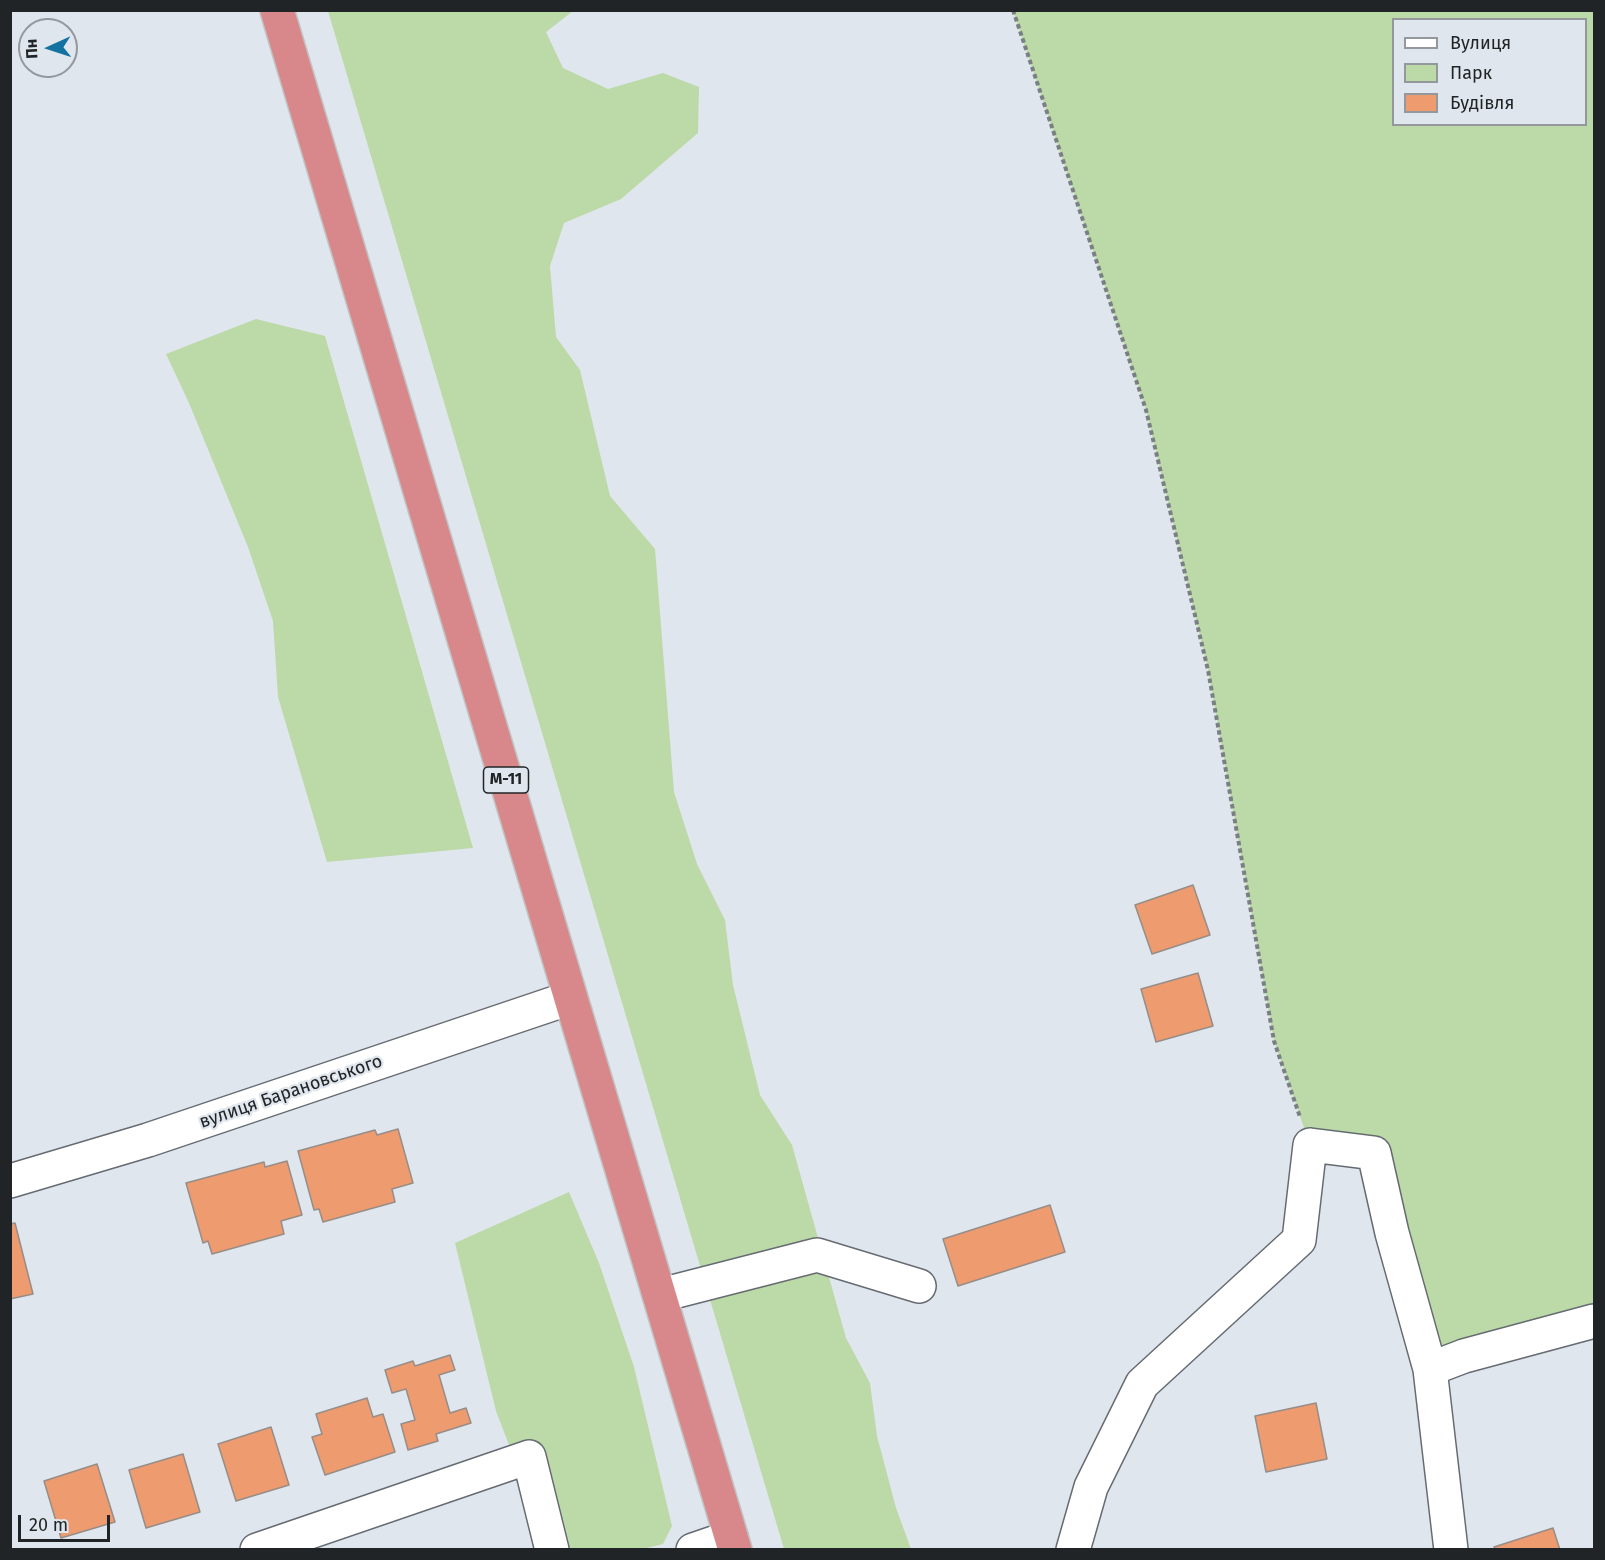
<!DOCTYPE html>
<html>
<head>
<meta charset="utf-8">
<style>
	body { margin:0 }
	#map { position:relative; width:1605px; height:1560px; overflow:hidden; background:#e0e6ed; font-family:"Fira Sans",sans-serif }
	canvas { display:block }
	.frame { position:absolute; inset:0; border:12px solid #212426; pointer-events:none }
	.legend { position:absolute; left:1392px; top:18px; width:195px; height:108px; box-sizing:border-box; background:#e0e6ed; border:2px solid #94989d; margin:0; padding:8px 10px; list-style:none; font-size:18px; color:#212426 }
	.legend li { display:flex; align-items:center; gap:12px; height:30px }
	.legend b { width:30px; border:2px solid #94989d }
	.north { position:absolute; left:18px; top:18px; width:60px; height:60px; box-sizing:border-box; background:#e0e6ed; border:2px solid #94989d; border-radius:50%; rotate:267deg; font-size:16px; font-weight:700; line-height:24px; text-align:center; color:#212426 }
	.north::after { content:''; display:block; margin:auto; width:21px; height:27px; background:#1472a0; clip-path:polygon(50% 0,100% 100%,50% 72%,0 100%) }
	.scale { position:absolute; left:18px; top:1515px; width:92px; height:27px; box-sizing:border-box; border:3px solid #212426; border-top:0; padding-left:8px; font-size:18px; line-height:21px; white-space:nowrap; color:#212426; -webkit-text-stroke:4px #e0e6ed; paint-order:stroke }
</style>
</head>
<body>
<div id="map">
<canvas width="1605" height="1560"></canvas>
<div class="frame"></div>
<ul class="legend">
<li><b style="height:8px;background:#fff"></b>Вулиця</li>
<li><b style="height:16px;background:#bcd9a8"></b>Парк</li>
<li><b style="height:16px;background:#ed9b6f"></b>Будівля</li>
</ul>
<div class="north">Пн</div>
<div class="scale">20 m</div>
</div>
<script>
const c = document.querySelector('canvas').getContext('2d');
c.lineJoin = 'round';
function paint(path, color) {
  c.fillStyle = color;
  c.fill(path, 'evenodd');
}
function toPath(rows) {
  const path = new Path2D();
  for (const r of rows) {
    path.moveTo(r[0], r[1]);
    for (let i = 2; i < r.length; i += 2) path.lineTo(r[i], r[i + 1]);
  }
  return path;
}
function stroke(path, color, width, dash) {
  c.strokeStyle = color;
  c.lineWidth = width;
  c.lineCap = dash ? 'butt' : 'round';
  c.setLineDash(dash || []);
  c.stroke(path);
}
function drawText(font, color, halo, rows, align = 'center') {
  c.font = font + ' "Fira Sans",sans-serif';
  c.lineWidth = 4.5;
  c.setLineDash([]);
  c.textBaseline = 'middle';
  c.strokeStyle = halo;
  c.fillStyle = color;
  for (const [text, x, y, turn = 0] of rows) {
    c.save();
    c.translate(x, y);
    c.rotate((+turn || 0) * Math.PI / 180);
    c.textAlign = isNaN(turn) ? turn : align;
    if (halo) c.strokeText(text, 0, 0);
    c.fillText(text, 0, 0);
    c.restore();
  }
}
paint(toPath([
	[328,11,573,11,546,32,563,68,608,89,663,73,699,87,698,133,621,199,564,223,550,266,556,337,580,370,610,496,655,549,674,792,697,864,725,920,733,985,760,1095,792,1145,846,1338,870,1383,877,1436,896,1508,911,1549,784,1549],
	[1013,11,1594,11,1594,1321,1430,1369,1374,1153,1310,1145,1274,1041,1208,670,1146,410],
	[1394,20,1586,20,1586,124,1394,124],
	[256,319,325,336,473,848,327,862,278,697,273,621,248,547,189,403,166,354],
	[569,1192,599,1263,634,1367,672,1526,663,1544,643,1549,549,1549,496,1411,455,1243]
]), '#bcd9a8');
const building = toPath([
	[1193,885,1210,935,1152,954,1135,905,1193,885],
	[1198,973,1213,1026,1156,1042,1141,989,1198,973],
	[398,1129,413,1183,392,1189,395,1202,323,1222,319,1209,314,1210,298,1151,375,1130,377,1135,398,1129],
	[287,1161,302,1215,281,1221,284,1234,212,1254,208,1241,203,1243,186,1183,264,1162,265,1167,287,1161],
	[1050,1205,1065,1252,958,1286,943,1239,1050,1205],
	[15,1223,33,1294,10,1299,10,1224,15,1223],
	[450,1355,455,1370,439,1375,450,1413,466,1408,471,1423,436,1434,438,1441,408,1450,401,1424,415,1420,406,1389,392,1393,385,1370,413,1361,415,1366,450,1355],
	[367,1398,373,1417,383,1414,395,1452,325,1475,312,1437,322,1434,316,1414,367,1398],
	[1316,1403,1327,1459,1266,1472,1255,1416,1316,1403],
	[271,1427,289,1485,236,1501,218,1444,271,1427],
	[183,1454,200,1512,146,1528,129,1470,183,1454],
	[97,1464,115,1522,61,1538,44,1481,97,1464],
	[1553,1528,1560,1550,1495,1550,1494,1547,1553,1528]
]);
paint(building, '#ed9b6f');
stroke(building, '#968d89', 1.5);
const minor = toPath([
	[10,1181,148,1140,570,998],
	[661,1295,817,1255,919,1286],
	[1430,1369,1451,1550],
	[257,1550,529,1457,552,1550],
	[693,1550,731,1537],
	[1073,1550,1091,1487,1142,1384,1299,1240,1310,1145,1374,1153,1392,1233,1430,1369,1464,1356,1594,1321]
]);
const highway = toPath([
	[277,10,735,1550]
]);
stroke(minor, '#666b72', 36);
stroke(highway, '#c1c2c2', 36);
stroke(toPath([
	[1013,10,1146,410,1208,670,1274,1041,1300,1117]
]), '#7a7f83', 4, [4.5, 3]);
stroke(minor, '#fff', 33);
stroke(highway, '#d8878b', 33);
for (const [x, y, w] of [
	[506,780,45]
]) {
  const box = new Path2D();
  box.roundRect(x - w / 2, y - 13, w, 26, 4.5);
  c.fillStyle = '#e0e6ed';
  c.fill(box);
  stroke(box, '#212426', 1.5);
}
drawText('bold 16px', '#212426', null, [
	["М-11",506,780]
]);
drawText('18px', '#212426', '#e0e6ed', [
	["вулиця Барановського",291,1092,-19]
]);
</script>
</body>
</html>
